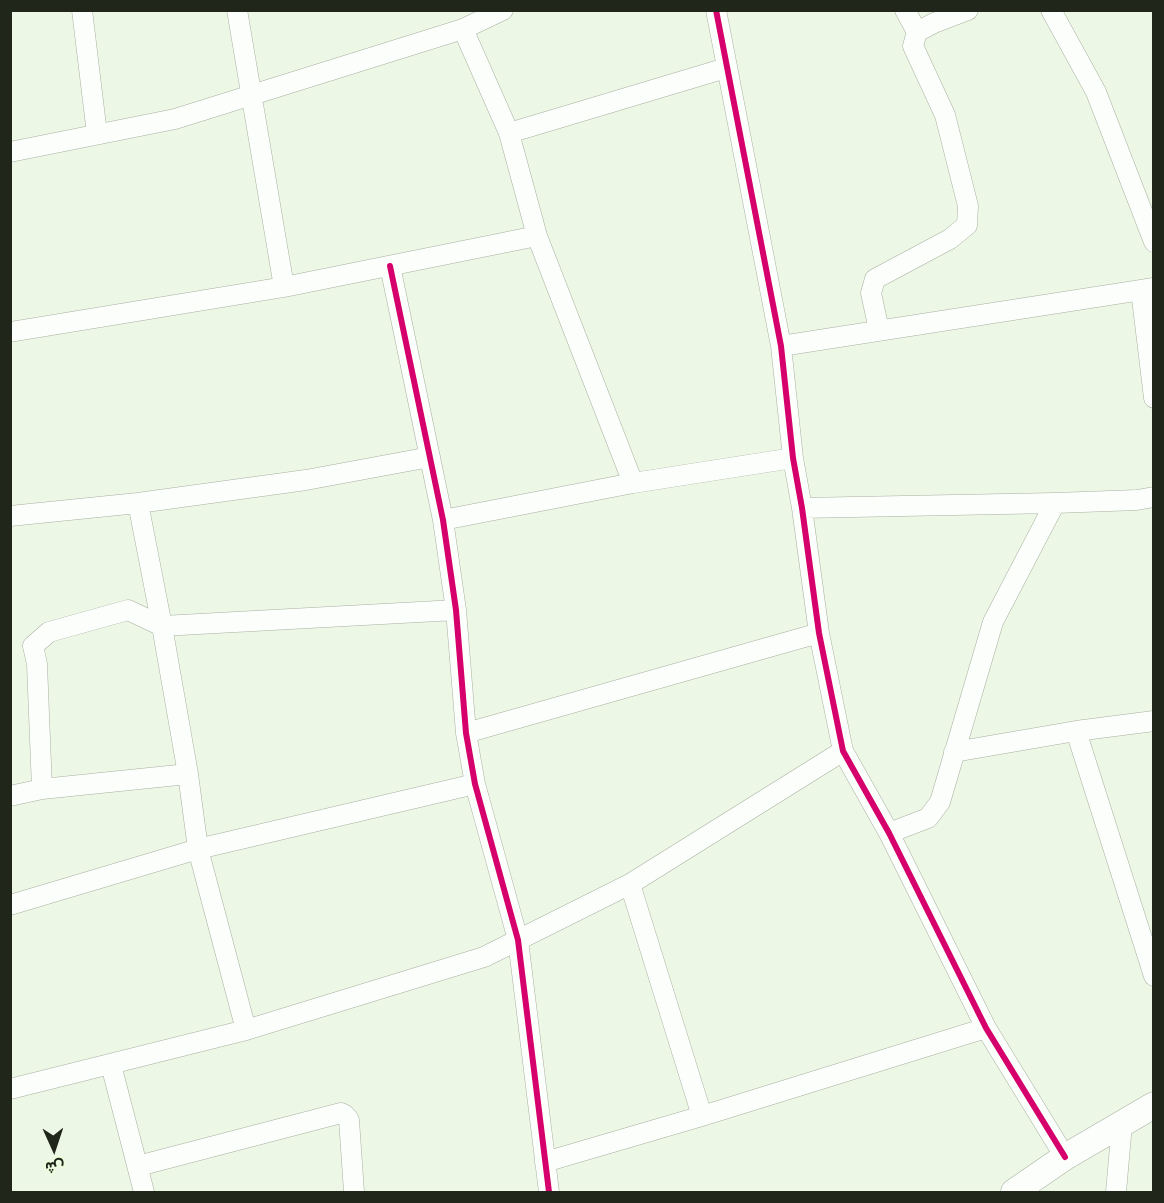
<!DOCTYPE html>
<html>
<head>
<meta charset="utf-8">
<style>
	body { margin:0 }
	#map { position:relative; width:1164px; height:1203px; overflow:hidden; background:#edf7e5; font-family:"DM Sans",Vazirmatn,sans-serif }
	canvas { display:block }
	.frame { position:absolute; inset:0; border:12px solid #20261a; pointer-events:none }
	.north { position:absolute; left:24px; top:1119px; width:60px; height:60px; -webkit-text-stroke:4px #ecfede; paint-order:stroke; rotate:177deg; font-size:16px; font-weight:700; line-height:24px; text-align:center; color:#20261a }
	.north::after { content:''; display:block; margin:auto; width:21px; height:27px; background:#20261a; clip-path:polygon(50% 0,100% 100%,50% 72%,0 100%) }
</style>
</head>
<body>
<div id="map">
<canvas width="1164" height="1203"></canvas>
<div class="frame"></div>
<div class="north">ش</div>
</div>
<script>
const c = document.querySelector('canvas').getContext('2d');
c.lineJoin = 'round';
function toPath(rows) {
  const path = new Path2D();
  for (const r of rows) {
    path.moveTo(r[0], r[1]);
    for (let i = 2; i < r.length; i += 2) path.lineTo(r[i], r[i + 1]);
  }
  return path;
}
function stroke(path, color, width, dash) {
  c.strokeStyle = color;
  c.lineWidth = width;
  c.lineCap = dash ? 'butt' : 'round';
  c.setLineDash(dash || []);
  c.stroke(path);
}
const minor = toPath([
	[82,10,97,134],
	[237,10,284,287],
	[716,10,781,346,793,458,802,508,819,633,843,751,889,833,986,1028,1065,1157],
	[905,10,917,32],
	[1051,10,1096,92,1154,242],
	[463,29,509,133,537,236,633,483],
	[509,133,726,68],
	[10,152,175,119,463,29,503,10],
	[390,266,443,520,456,610,466,733,475,784,518,940,549,1192],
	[1141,290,1154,398],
	[879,330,871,293,875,279,950,239,967,225,968,206,945,115,913,46,917,32,934,23,968,10],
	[10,332,284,287,537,236],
	[781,346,1154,288],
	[138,503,162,626,188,774,198,849,246,1030],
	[802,508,1055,503,1137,500,1154,497],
	[10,516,138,503,306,480,430,457],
	[443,520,633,483,793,458],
	[1076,731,1154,976],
	[466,733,819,633],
	[954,752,1076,731,1154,721],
	[42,789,37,664,33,646,49,632,128,610,162,626,456,610],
	[10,796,42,789,188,774],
	[889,833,928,818,940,802,993,622,1055,503],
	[630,884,702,1116],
	[10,905,198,849,475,784],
	[111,1065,144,1192],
	[10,1089,246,1030,484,957,630,884,843,751],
	[545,1162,702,1116,986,1028],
	[138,1166,341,1113,345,1115,349,1120,354,1192],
	[1116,1192,1122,1124]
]);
const tertiary = toPath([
	[1014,1192,1065,1157,1154,1105]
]);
stroke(minor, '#a8b0a2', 21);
stroke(tertiary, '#a8b0a2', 27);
stroke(minor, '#fcfefb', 20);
stroke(tertiary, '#fcfefb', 26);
stroke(toPath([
	[716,10,781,346,793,458,802,508,819,633,843,751,889,833,986,1028,1065,1157],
	[390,266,443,520,456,610,466,733,475,784,518,940,549,1192]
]), '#d6006c', 6);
</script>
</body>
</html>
